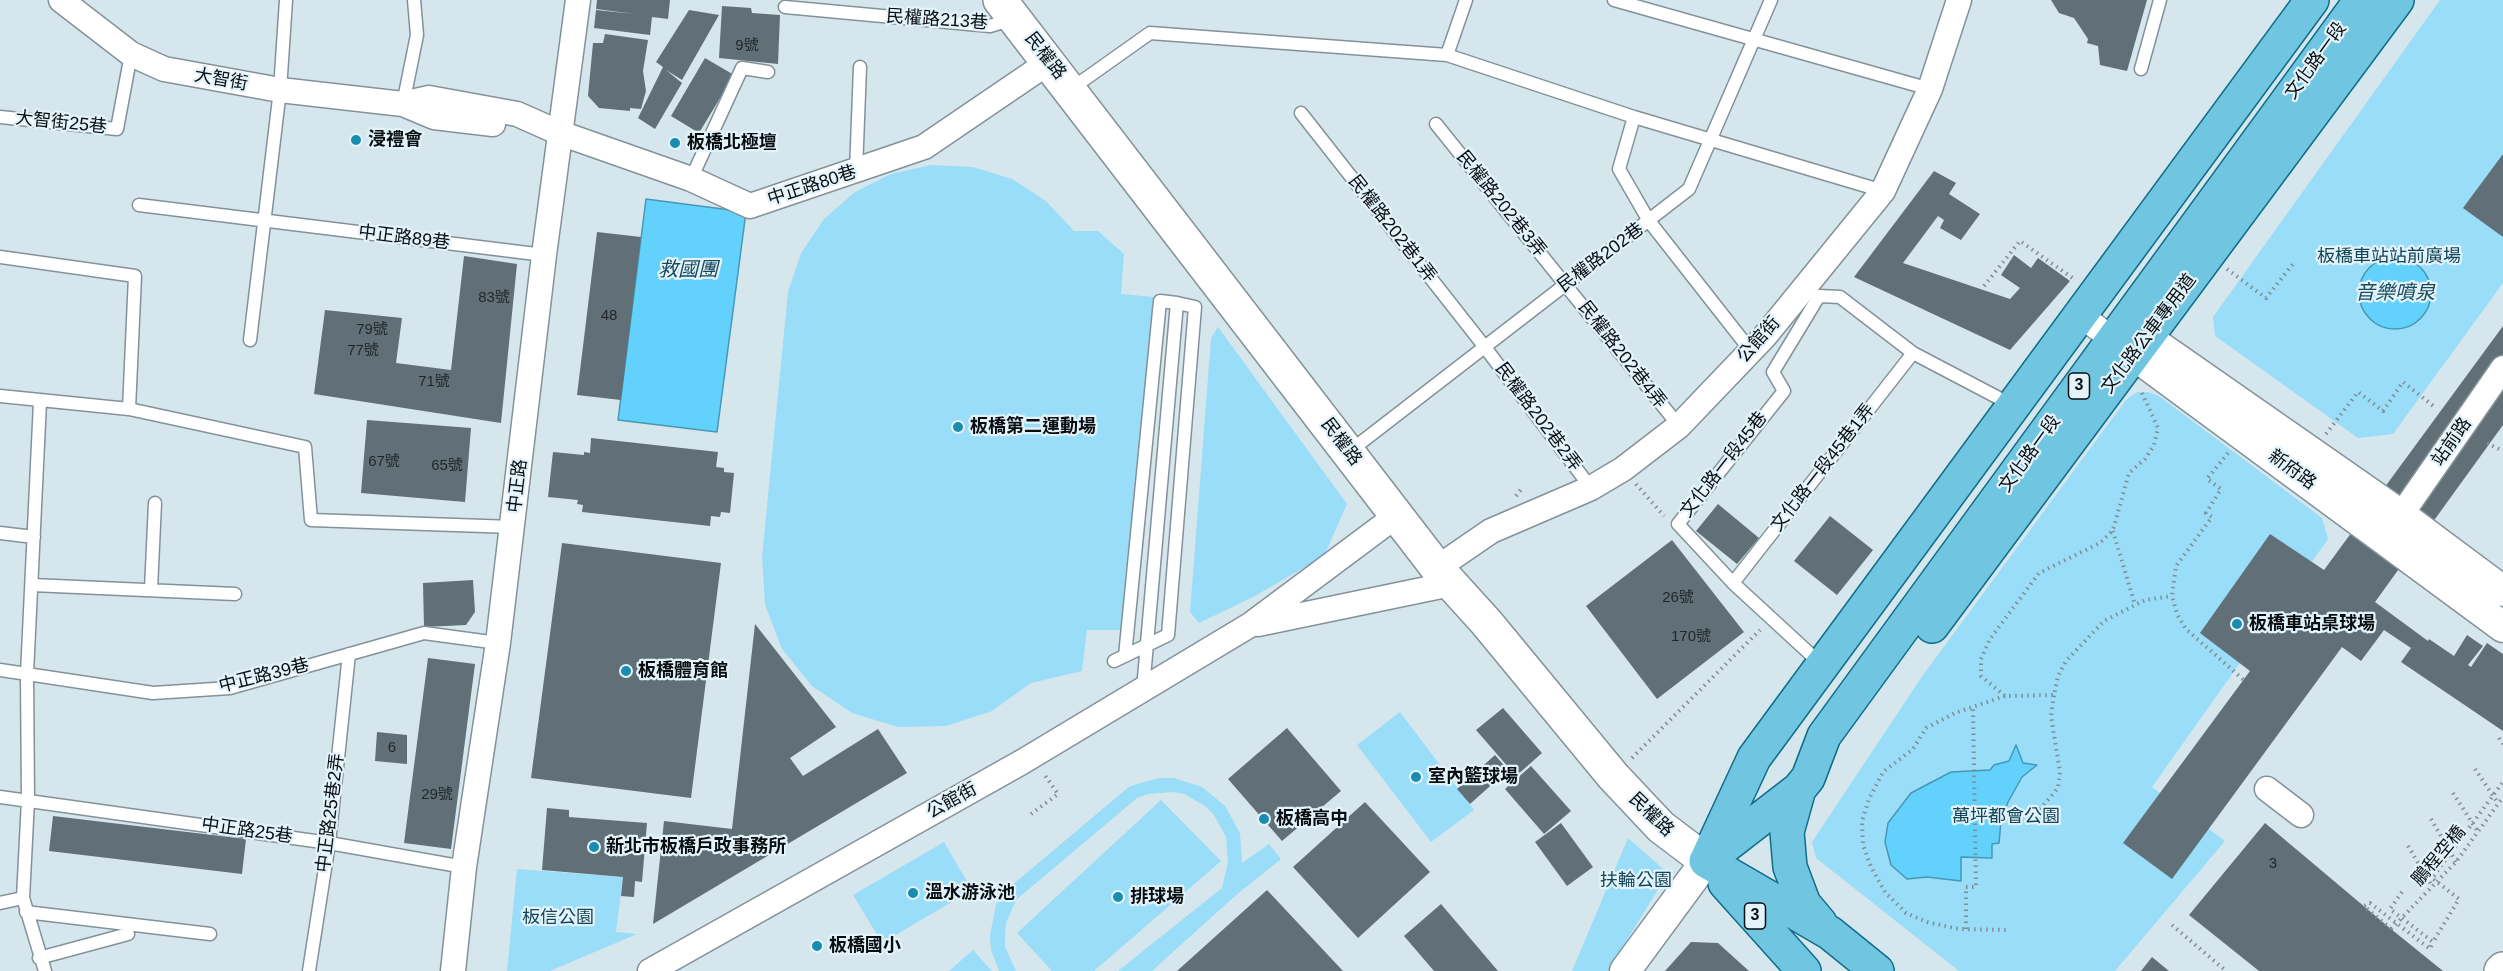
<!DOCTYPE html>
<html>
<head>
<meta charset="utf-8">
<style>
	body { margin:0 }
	canvas { display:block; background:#d6e6ed }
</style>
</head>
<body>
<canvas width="2503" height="971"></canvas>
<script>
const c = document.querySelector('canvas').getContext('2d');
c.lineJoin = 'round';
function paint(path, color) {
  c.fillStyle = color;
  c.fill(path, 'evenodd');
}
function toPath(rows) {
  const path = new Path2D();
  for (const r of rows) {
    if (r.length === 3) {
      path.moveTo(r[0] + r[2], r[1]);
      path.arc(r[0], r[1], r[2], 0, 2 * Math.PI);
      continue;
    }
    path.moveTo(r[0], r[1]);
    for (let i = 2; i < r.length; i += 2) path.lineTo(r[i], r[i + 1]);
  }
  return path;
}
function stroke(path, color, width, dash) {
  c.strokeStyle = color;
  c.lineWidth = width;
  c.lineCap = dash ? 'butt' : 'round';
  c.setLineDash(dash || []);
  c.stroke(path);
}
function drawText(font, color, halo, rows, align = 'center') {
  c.font = font + ' Arial,"Noto Sans TC",sans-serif';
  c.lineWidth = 4.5;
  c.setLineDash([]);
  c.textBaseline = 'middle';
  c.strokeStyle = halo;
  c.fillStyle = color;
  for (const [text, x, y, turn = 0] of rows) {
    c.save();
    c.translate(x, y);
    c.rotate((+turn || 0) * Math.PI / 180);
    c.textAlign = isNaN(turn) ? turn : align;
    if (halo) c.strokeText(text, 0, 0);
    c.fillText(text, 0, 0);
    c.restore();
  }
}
paint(toPath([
	[2440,0,2503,0,2503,283,2393,434,2358,438,2215,336,2213,317],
	[931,165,973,167,1012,179,1046,201,1074,231,1098,231,1124,254,1121,294,1154,297,1123,630,1087,630,1082,671,1031,683,992,711,946,726,898,727,852,713,812,686,782,649,765,605,762,557,788,292,801,253,824,219,855,192,891,174],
	[1218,327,1347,504,1324,556,1253,597,1199,623,1190,612,1211,338],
	[2137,392,2148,392,2159,396,2322,518,2328,539,2152,787,2225,841,2115,971,1959,971,1816,858,1812,842,1923,675,2126,400],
	[1400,712,1474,810,1431,842,1357,745],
	[1159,778,1174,778,1202,787,1225,806,1240,833,1242,863,1269,844,1281,859,1235,896,1152,971,1118,971,1222,888,1228,862,1226,837,1214,815,1205,806,1184,794,1172,792,1148,794,1137,798,1016,900,1006,923,1005,935,1005,947,1016,971,999,971,991,950,990,935,996,905,1005,891,1130,786],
	[1161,800,1221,861,1094,971,1052,971,1017,933],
	[1628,838,1668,873,1608,971,1572,971],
	[944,842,972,890,882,943,853,895],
	[517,869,623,877,616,932,637,934,550,971,507,971],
	[973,950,992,971,949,971]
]), '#99ddf9');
const water = toPath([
	[646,199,746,212,717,432,618,420,646,199],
	[2395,293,36],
	[2016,745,2023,763,2037,765,2022,777,2008,802,2001,821,1999,843,1992,844,1992,858,1961,857,1961,881,1927,877,1907,879,1891,865,1885,842,1888,823,1911,793,1951,772,1990,770,1994,765,2009,761,2016,745]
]);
paint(water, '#62d2fc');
stroke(water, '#4797b5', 1.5);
paint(toPath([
	[597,0,670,0,668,19,652,17,650,35,594,28,596,10,635,14,596,9],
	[2051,0,2147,0,2127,71,2100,65,2098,46,2087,43,2088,39,2074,18,2059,13],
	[722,6,751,8,752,13,780,15,778,64,719,58],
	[689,10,719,15,682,80,666,70,682,83,655,129,638,118,663,67,656,62],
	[605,34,648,40,643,71,646,91,641,109,630,108,630,111,599,108,588,96,593,43,603,43],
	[705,58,734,75,699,133,671,116],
	[2503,154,2503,237,2463,208],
	[1934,171,1956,183,1949,194,1980,214,1961,240,1940,228,1944,220,1938,216,1903,263,2010,299,2020,288,2001,275,2014,255,2031,268,2038,258,2070,281,2010,350,1854,277],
	[597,232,641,237,621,400,577,395],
	[464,256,517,264,501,423,314,394,325,310,402,318,396,363,451,370],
	[2503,326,2503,425,2375,602,2428,641,2429,639,2454,656,2467,635,2483,646,2468,665,2471,667,2487,643,2503,654,2503,731,2401,662,2411,648,2384,630,2361,661,2342,647,2172,879,2123,843,2250,671,2200,633,2270,534,2324,570],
	[367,420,471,428,465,502,361,493],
	[591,438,718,452,716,467,724,468,724,472,734,473,730,513,721,512,720,517,711,516,710,526,582,512,583,505,577,504,578,500,548,497,553,452,584,455,584,452,590,453],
	[1718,504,1759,538,1737,564,1696,531],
	[1830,516,1873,550,1837,595,1794,561],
	[1672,540,1744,632,1657,699,1586,606],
	[562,543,721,563,691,798,531,778],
	[473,580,475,612,466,625,424,627,423,583],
	[755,624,836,727,790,758,803,776,878,729,907,773,653,924,664,821,732,829],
	[428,658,475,664,451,849,404,843],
	[1503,708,1542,753,1516,776,1476,730],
	[1287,728,1341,791,1282,841,1228,779],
	[377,732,407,735,407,764,375,761],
	[1495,755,1508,770,1470,804,1457,789],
	[1531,766,1571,811,1544,834,1505,789],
	[1365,802,1430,872,1358,938,1293,867],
	[547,808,569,810,569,817,647,823,642,882,635,881,634,897,621,896,623,877,542,870],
	[53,816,246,839,242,874,49,851],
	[1561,823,1593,867,1567,886,1535,842],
	[2265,823,2391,929,2443,971,2259,971,2189,915],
	[1267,890,1343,971,1177,971],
	[1441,904,1498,971,1434,971,1404,936],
	[1691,942,1718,943,1749,971,1665,971],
	[2152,957,2169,971,2141,971]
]), '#617076');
const service = toPath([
	[1614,0,1930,89],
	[785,7,990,26,1013,19],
	[1447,55,1466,0],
	[2141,69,2160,0],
	[1071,89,1150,33,1447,55,1634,117,1883,191],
	[403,104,417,35,414,0],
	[1301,113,1484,346,1591,488],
	[0,117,117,129,131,54],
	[1634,117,1619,169,1649,221,1751,351],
	[1436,124,1679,426],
	[856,171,860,67],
	[691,179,742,68,768,72],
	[139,205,544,255],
	[0,257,135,276,129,409],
	[250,340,280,90,286,0],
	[0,396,129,409,305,447,311,520,513,527],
	[40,402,27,674,28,800,23,898,45,971],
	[1350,451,1689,189,1771,0],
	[0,533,34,537],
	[1733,583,1913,353],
	[32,585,235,594],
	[151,589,155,503],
	[1114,661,1168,635,1195,307,1177,303,1160,301,1125,656],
	[1821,664,1733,583,1678,524,1784,391,1773,372,1819,296,1840,297,1913,353,2012,405],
	[0,670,153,693,230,688,424,633,498,643],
	[1143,689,1177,303],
	[0,797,329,843,464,867],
	[0,903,23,898],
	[26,912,210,934],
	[39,958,128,934],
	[309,971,329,843,349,654]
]);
const minor = toPath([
	[61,0,131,54,164,69,280,90,403,104,434,117,493,124],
	[403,104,429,98,517,114,560,133,691,179,750,206,924,147,1049,62],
	[2080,315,2126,349],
	[2401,515,2503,368],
	[1437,568,1491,531,1591,488,1623,469,1679,426,1765,336,1883,191,1930,89,1959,0],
	[1258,624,1451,584],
	[2267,789,2301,815],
	[453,971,464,867,498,643,544,255,578,0],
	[650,971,1022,762,1250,625,1396,516]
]);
const tertiary = toPath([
	[2147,338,2401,515,2503,591],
	[2134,355,2503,627],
	[1625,971,1706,861]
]);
const secondary = toPath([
	[1000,0,1437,568,1486,622,1613,776,1661,827,1706,861],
	[2501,971,2503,969]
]);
const primary = toPath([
	[1932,626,2397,0],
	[1799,789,1787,832,1790,867,1804,904,1820,923],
	[1708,857,1754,758,2312,0],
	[1706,861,1799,789,1808,778,1824,736,2361,0],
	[1706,861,1830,933,1877,971],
	[1725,883,1804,971]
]);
stroke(service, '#839299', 15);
stroke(minor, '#839299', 27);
stroke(tertiary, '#839299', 33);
stroke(secondary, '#839299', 36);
stroke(primary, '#0e6d8a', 36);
stroke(toPath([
	[2227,269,2266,298,2293,264],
	[1984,286,2020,241,2074,279],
	[2142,393,2158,428,2154,445,2145,459,2129,473,2113,530,2100,543,2039,573,1990,639,1981,659,1981,676,2005,696,2054,695,2058,676,2066,661,2104,621,2145,600,2172,596],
	[2326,434,2358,392,2383,411,2403,382,2436,408],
	[2487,443,2503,451],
	[2228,453,2207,479,2221,489,2206,513,2212,517,2176,566,2172,596,2177,614,2186,629,2246,682],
	[1636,484,1664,516],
	[1516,496,1523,487],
	[2113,531,2135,605],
	[2005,696,1955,713,1926,728,1913,749,1883,772,1869,799,1862,821,1863,845,1871,867,1885,892,1906,913,1927,922,1959,929,2006,930],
	[2499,738,2503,744],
	[1632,758,1760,630],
	[1031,814,1058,794,1044,774],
	[2036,814,2058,788,2060,772,2051,716,2054,695],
	[2408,846,2432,886],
	[2402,892,2390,909,2433,942,2459,899,2432,878,2503,782],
	[2172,925,2226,971],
	[1966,929,1966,887,1976,887,1973,708],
	[2391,929,2364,906,2370,903,2430,949,2433,942]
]), '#818d92', 4, [1.5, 4.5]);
stroke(service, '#fff', 12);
stroke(minor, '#fff', 24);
stroke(tertiary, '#fff', 30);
stroke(secondary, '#fff', 33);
stroke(primary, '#70c6e0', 33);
stroke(toPath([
	[2475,769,2498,803],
	[2453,793,2478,832],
	[2431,819,2456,862],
	[2391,929,2456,862,2503,797]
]), '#818d92', 4, [1.5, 4.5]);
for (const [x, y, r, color] of [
	[356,140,6,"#1a8cb0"],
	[675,143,6,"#1a8cb0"],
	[958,427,6,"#1a8cb0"],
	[2237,624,6,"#1a8cb0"],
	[626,671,6,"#1a8cb0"],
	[1416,777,6,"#1a8cb0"],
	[1264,819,6,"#1a8cb0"],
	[594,847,6,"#1a8cb0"],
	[913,893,6,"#1a8cb0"],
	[1118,897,6,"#1a8cb0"],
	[817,946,6,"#1a8cb0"]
]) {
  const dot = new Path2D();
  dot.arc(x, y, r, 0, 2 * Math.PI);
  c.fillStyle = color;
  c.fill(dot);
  stroke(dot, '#e3f3fb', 2);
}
drawText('15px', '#1e262a', null, [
	["9號",747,46],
	["83號",494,298],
	["48",609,316],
	["79號",372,330],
	["77號",363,351],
	["71號",434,382],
	["67號",384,462],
	["65號",447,466],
	["26號",1678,598],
	["170號",1691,637],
	["6",392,748],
	["29號",437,795],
	["3",2273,864]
]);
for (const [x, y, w] of [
	[2079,386,21],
	[1755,916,21]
]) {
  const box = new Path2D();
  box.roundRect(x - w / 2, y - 13, w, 26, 4.5);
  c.fillStyle = '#e3f3fb';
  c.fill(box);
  stroke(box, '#080d10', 1.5);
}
drawText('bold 16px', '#080d10', null, [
	["3",2079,386],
	["3",1755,916]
]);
drawText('18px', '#080d10', '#e3f3fb', [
	["民權路213巷",937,20,4],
	["民權路",1045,56,52],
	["文化路一段",2316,61,-54],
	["大智街",221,80,10],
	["大智街25巷",61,123,6],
	["中正路80巷",812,186,-18],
	["民權路202巷3弄",1501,204,51],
	["民權路202巷1弄",1392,229,52],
	["中正路89巷",404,238,7],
	["民權路202巷",1601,258,-37],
	["文化路公車專用道",2149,334,-53],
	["公館街",1759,340,-49],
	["民權路202巷4弄",1622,355,52],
	["民權路202巷2弄",1538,417,53],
	["民權路",1341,442,53],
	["站前路",2452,442,-55],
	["文化路一段",2030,454,-54],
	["文化路一段45巷",1724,465,-52],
	["文化路一段45巷1弄",1823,468,-52],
	["新府路",2292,470,36],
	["中正路",518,486,-83],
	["中正路39巷",264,676,-14],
	["公館街",952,801,-29],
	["中正路25巷2弄",331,813,-83],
	["民權路",1651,815,44],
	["中正路25巷",247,831,8],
	["鵬程空橋",2439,856,-50]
]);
drawText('bold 18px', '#080d10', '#e3f3fb', [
	["浸禮會",368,140],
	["板橋北極壇",687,143],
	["板橋第二運動場",970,427],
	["板橋車站桌球場",2249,624],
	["板橋體育館",638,671],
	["室內籃球場",1428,777],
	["板橋高中",1276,819],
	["新北市板橋戶政事務所",606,847],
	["溫水游泳池",925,893],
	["排球場",1130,897],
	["板橋國小",829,946]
], 'left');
drawText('18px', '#144556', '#e3f3fb', [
	["板橋車站站前廣場",2389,257],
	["萬坪都會公園",2006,817],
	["扶輪公園",1636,881],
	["板信公園",558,918]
]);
drawText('italic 20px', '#19495b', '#e3f3fb', [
	["救國團",688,270],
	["音樂噴泉",2395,293]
]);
</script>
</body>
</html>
